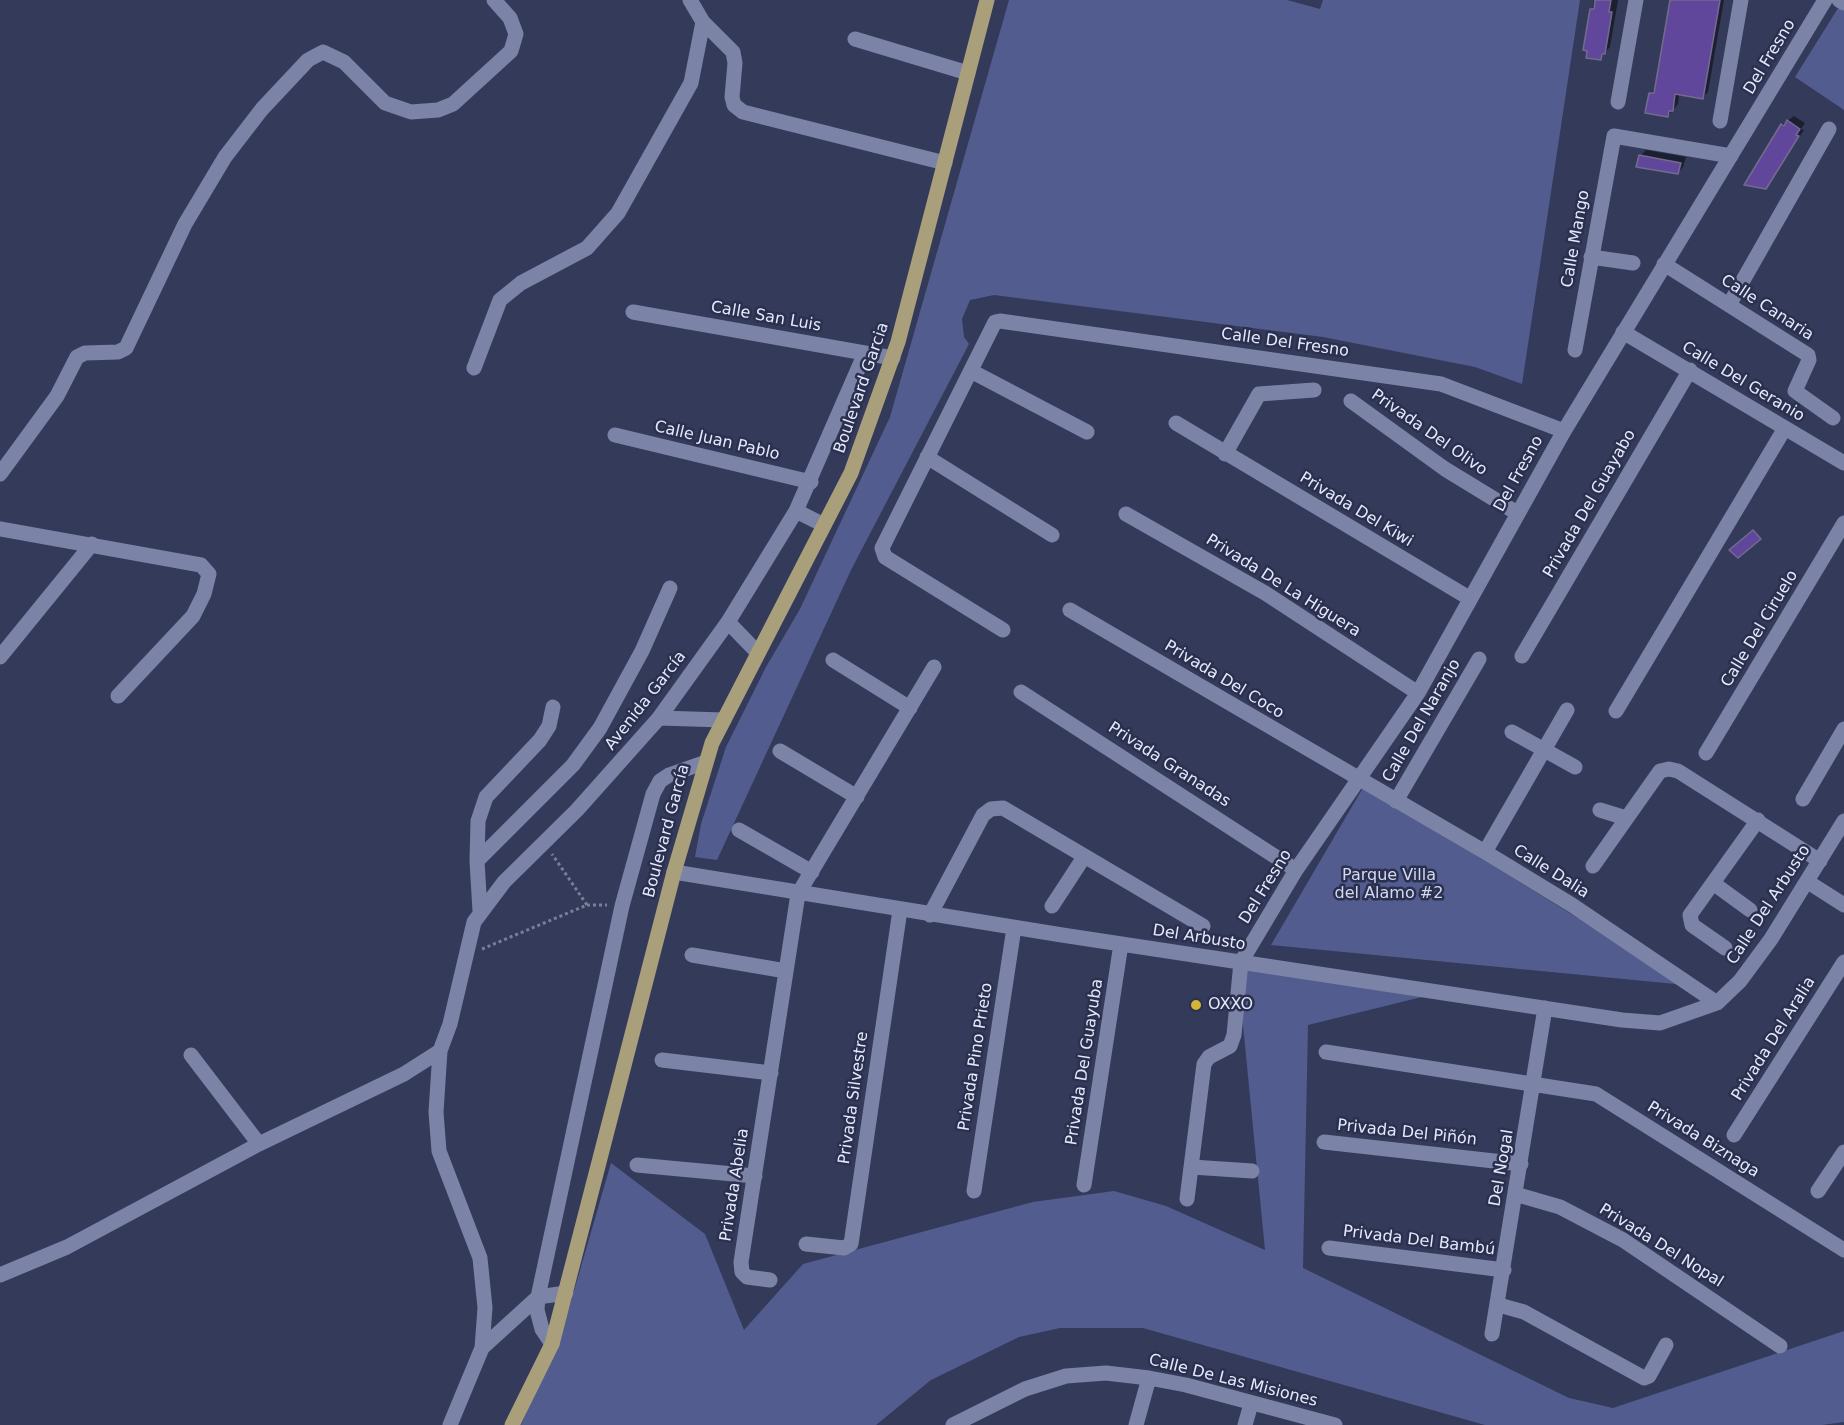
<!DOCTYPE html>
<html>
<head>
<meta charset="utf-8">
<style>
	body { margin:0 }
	canvas { display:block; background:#343a59 }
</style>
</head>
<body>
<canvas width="1844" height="1425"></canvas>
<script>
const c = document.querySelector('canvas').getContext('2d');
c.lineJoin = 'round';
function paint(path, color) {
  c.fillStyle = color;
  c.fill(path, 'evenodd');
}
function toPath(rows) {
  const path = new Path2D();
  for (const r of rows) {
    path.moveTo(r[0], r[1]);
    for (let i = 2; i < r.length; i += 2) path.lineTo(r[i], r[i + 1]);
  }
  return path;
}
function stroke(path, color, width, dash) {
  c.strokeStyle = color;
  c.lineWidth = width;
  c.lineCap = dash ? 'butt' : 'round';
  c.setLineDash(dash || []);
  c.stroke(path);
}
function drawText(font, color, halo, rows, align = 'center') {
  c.font = font + ' "DejaVu Sans",sans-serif';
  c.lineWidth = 5;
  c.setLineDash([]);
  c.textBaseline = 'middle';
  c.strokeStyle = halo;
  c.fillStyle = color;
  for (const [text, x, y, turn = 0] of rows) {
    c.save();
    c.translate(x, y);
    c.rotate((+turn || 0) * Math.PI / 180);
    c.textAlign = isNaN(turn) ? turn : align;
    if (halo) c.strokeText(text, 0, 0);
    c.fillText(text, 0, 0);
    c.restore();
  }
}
paint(toPath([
	[1009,0,1287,0,1320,9,1323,0,1580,0,1522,384,1475,367,1323,337,994,295,970,300,962,319,964,337,969,344,851,570,717,860,695,857,701,824,726,747,766,667,800,609,890,417],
	[1840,5,1844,7,1844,110,1795,77],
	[1364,786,1686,985,1271,945],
	[1241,962,1442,992,1308,1025,1303,1268,1569,1398,1613,1408,1844,1331,1844,1422,1822,1425,1485,1425,1143,1328,1060,1328,1019,1337,931,1380,876,1425,521,1425,565,1322,611,1163,705,1234,744,1330,803,1264,1033,1202,1114,1191,1166,1206,1265,1250,1239,984]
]), '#525c8f');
paint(toPath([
	[1594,0,1618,0,1610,47,1600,58,1585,49],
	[1672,0,1724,0,1708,92,1702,98,1679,94,1678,104,1668,116,1650,94,1656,88],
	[1794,116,1805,123,1801,129,1804,130,1766,187,1782,125],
	[1646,150,1686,157,1683,167,1678,173,1640,156]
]), '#0007');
const building = toPath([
	[1595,0,1611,0,1609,12,1612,12,1605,54,1602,54,1601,60,1586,58,1587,51,1583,50,1590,9,1594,9,1595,0],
	[1670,0,1720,0,1703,99,1675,94,1673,111,1669,111,1668,117,1645,113,1649,93,1654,93,1670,0],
	[1787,120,1800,129,1796,135,1799,136,1766,189,1744,185,1781,124,1784,126,1787,120],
	[1639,155,1681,163,1678,174,1636,167,1639,155],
	[1753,530,1761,539,1738,558,1729,550,1753,530]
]);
paint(building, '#61479c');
stroke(building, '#736b8e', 1.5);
stroke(toPath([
	[587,905,607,905],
	[482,949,587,905,552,854]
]), '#797f99', 3, [3, 3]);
stroke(toPath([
	[690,0,703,22,733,52,735,63,732,97,734,105,743,112,945,163],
	[1839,0,1844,3],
	[855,39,968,73],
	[1618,102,1636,0],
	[1720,121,1741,0],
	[1591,257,1633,263],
	[1664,264,1808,355,1809,360,1795,391,1833,418],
	[1729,305,1829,129],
	[633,312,893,358],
	[1623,332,1844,463],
	[1575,350,1614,136,1731,156],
	[474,368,500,300,521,283,587,248,618,213,691,83,703,22],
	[971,371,1087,432],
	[1351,401,1445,469,1517,513],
	[1176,423,1469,598],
	[615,435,811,482],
	[1225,454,1259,394,1314,390],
	[927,457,1052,535],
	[0,474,57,396,77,357,85,353,118,352,126,348,185,224,225,157,262,109,308,60,323,52,344,62,385,103,411,112,438,110,453,104,511,51,516,34,510,18,494,0],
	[796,511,824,525],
	[1126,514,1265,593,1418,693],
	[0,529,201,565,209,574,204,594,193,616,118,696],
	[1070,610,1485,852,1572,905,1717,1003],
	[728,622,758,653],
	[1003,630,885,557,882,548,995,322,1000,321,1441,384,1564,431],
	[1522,656,1690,370],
	[0,657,92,544],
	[833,660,910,708],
	[1021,692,1296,870],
	[1616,711,1785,428],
	[659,718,724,720],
	[1512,732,1575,767],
	[780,751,857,797],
	[1706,753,1844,523],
	[1803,799,1844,729],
	[1396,801,1479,659],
	[1600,810,1626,818],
	[739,830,812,872],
	[1485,852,1567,710],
	[477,861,478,821,486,797,540,740,549,726,553,707],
	[1593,866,1660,771,1669,769,1678,771,1820,861],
	[674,872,1062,935,1622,1020,1660,1023,1717,1003,1740,981,1771,939,1844,821],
	[1808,882,1844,905],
	[1713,883,1750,910],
	[1052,906,1084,857],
	[480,911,477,861,573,765,600,728,642,651,670,588],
	[930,915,983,815,991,809,1003,808,1203,926],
	[1725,948,1692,925,1690,915,1758,820],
	[692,955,786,971],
	[1326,1052,1596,1094,1844,1250],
	[191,1055,259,1144],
	[662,1060,771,1073],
	[1734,1135,1844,962],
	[1324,1142,1521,1164],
	[637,1165,755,1176],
	[1192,1167,1252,1171],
	[1084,1185,1121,944],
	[974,1191,1014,928],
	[1818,1191,1844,1152],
	[1515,1194,1560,1207,1623,1240,1780,1346],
	[1187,1199,1204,1064,1209,1057,1230,1046,1234,1035,1241,962,1296,870,1418,693,1564,431,1825,0],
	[806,1244,844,1248,851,1244,900,910],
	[1329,1248,1504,1270],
	[0,1275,67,1247,259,1144,404,1074,440,1051],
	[770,1280,747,1277,742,1272,741,1262,798,894,934,667],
	[1499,1305,1524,1312,1644,1378,1649,1376,1666,1345],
	[1492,1334,1545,1008],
	[552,1344,542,1329,537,1310,538,1297,622,906,653,794,660,781,669,775,706,762],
	[482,1348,538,1297,566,1293],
	[450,1425,482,1348,485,1308,480,1258,439,1151,436,1112,440,1051,450,1024,474,922,504,882,577,810,659,718,728,622,796,511,865,353],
	[953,1425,1025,1389,1066,1376,1106,1373,1149,1378,1186,1385,1335,1425],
	[1136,1425,1149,1378],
	[1245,1425,1251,1404]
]), '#7b83a7', 15);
stroke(toPath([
	[512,1425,552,1344,674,872,712,743,851,473,898,342,987,0]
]), '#a99f7b', 15);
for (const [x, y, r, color] of [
	[1196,1005,6,"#d5b535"]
]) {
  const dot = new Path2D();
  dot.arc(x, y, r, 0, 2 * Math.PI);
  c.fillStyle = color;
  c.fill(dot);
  stroke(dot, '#2a304e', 2);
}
drawText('16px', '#e4e9fd', '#2a304e', [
	["Del Fresno",1770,57,-59],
	["Calle Mango",1576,239,-80],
	["Calle Canaria",1767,308,33],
	["Calle San Luis",766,317,10],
	["Calle Del Fresno",1285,343,8],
	["Calle Del Geranio",1743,382,31],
	["Boulevard Garcia",862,388,-71],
	["Privada Del Olivo",1429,433,35],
	["Calle Juan Pablo",717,441,13],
	["Del Fresno",1519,474,-61],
	["Privada Del Guayabo",1590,504,-60],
	["Privada Del Kiwi",1356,510,31],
	["Privada De La Higuera",1283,586,32],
	["Calle Del Ciruelo",1760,629,-59],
	["Privada Del Coco",1224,680,31],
	["Avenida García",646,701,-52],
	["Calle Del Naranjo",1422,721,-60],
	["Privada Granadas",1169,765,33],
	["Boulevard García",667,831,-75],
	["Calle Dalia",1551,872,32],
	["Del Fresno",1266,887,-58],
	["Calle Del Arbusto",1769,905,-57],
	["Del Arbusto",1199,938,9],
	["Privada Del Aralia",1774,1039,-58],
	["Privada Pino Prieto",976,1057,-81],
	["Privada Del Guayuba",1085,1062,-81],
	["Privada Silvestre",854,1098,-82],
	["Privada Del Piñón",1407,1133,6],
	["Privada Biznaga",1703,1140,32],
	["Del Nogal",1502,1168,-80],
	["Privada Abelia",735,1185,-81],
	["Privada Del Bambú",1419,1241,7],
	["Privada Del Nopal",1661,1246,32],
	["Calle De Las Misiones",1233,1381,14]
]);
drawText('16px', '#d3d9f0', '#2a304e', [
	["Parque Villa",1389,876],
	["del Alamo #2",1389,894]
]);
drawText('16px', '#e4e9fd', '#2a304e', [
	["OXXO",1208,1005]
], 'left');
</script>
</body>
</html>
